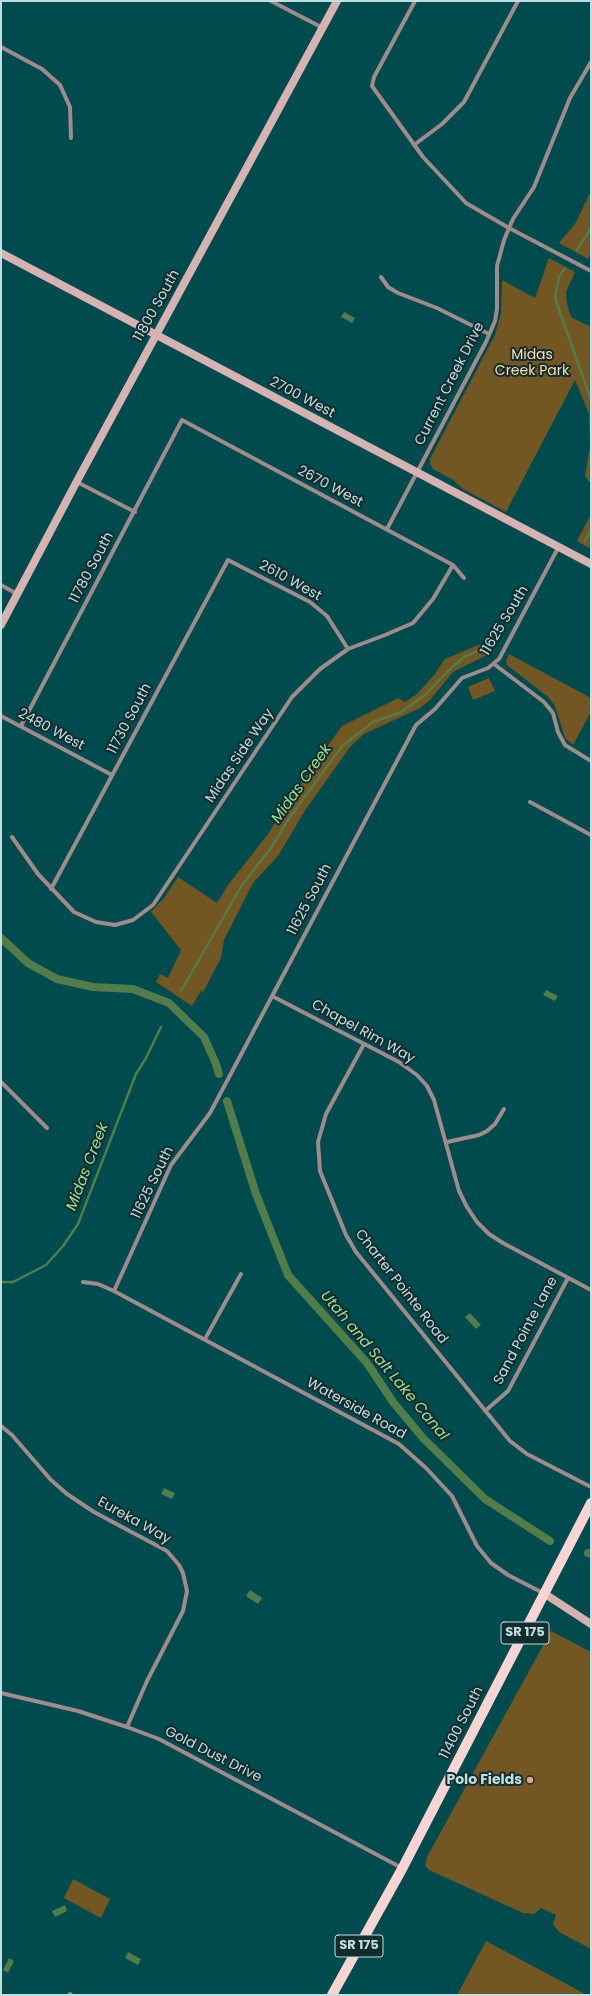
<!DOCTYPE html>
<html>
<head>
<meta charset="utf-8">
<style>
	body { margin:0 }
	#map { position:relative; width:592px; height:1996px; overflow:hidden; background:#004b4e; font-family:Poppins,sans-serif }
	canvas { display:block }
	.frame { position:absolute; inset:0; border:2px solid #c1dfe0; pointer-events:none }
</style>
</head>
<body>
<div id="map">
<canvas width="592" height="1996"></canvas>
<div class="frame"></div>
</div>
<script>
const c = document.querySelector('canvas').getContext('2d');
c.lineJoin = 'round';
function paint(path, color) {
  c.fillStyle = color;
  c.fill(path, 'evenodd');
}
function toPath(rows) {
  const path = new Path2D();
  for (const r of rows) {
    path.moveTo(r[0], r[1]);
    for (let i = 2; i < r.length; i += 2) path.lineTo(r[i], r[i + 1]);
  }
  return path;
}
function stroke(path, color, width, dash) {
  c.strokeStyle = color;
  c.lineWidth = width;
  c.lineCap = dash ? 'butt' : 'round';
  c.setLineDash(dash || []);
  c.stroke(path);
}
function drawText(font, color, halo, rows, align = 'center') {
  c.font = font + ' Poppins,sans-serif';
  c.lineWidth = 4;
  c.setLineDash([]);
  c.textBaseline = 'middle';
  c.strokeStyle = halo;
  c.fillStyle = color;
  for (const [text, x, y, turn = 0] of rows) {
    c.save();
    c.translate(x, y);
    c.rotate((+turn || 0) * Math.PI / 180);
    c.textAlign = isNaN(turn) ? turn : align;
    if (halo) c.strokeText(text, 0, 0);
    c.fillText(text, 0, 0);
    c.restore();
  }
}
paint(toPath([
	[591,191,591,253,588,259,559,243,575,224],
	[549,258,575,272,566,292,567,304,571,317,591,327,591,484,585,476,590,446,589,414,575,380,506,512,463,489,453,480,433,469,430,463,430,459,495,335,501,313,502,280,535,298],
	[591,514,591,545,589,548,577,541],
	[500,636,489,654,453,672,430,700,420,708,364,734,350,747,306,809,278,856,253,883,224,940,221,958,202,994,202,989,192,1006,156,982,160,974,168,978,181,950,151,912,164,898,178,877,217,903,228,885,268,834,290,798,342,726,398,698,405,702,417,694,435,674,445,659],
	[509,654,591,698,591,712,573,745,565,738,555,706,548,697,507,665,506,661],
	[489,678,495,691,473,700,468,687],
	[551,1631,591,1652,591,1949,559,1932,553,1924,556,1915,541,1908,534,1914,523,1913,429,1870,425,1866,427,1857],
	[73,1879,110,1899,101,1918,64,1898],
	[486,1941,587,1995,457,1995]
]), '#735723');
paint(toPath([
	[344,312,355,318,352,323,341,317],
	[546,990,558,996,555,1001,543,995],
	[470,1313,481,1325,476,1329,465,1317],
	[164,1488,175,1493,172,1499,161,1494],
	[250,1590,262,1598,258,1604,246,1596],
	[65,1905,67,1911,55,1917,52,1911],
	[128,1952,141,1959,138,1965,125,1958],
	[9,1958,14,1961,8,1973,3,1970]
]), '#527d49');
stroke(toPath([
	[577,250,591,228],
	[565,268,559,277,555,298,591,400],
	[585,541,591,530],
	[181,991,242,885,271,848,290,817,342,746,373,722,401,712,425,695,448,671,464,657,494,644],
	[1,1282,13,1282,46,1265,63,1246,78,1224,136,1074,146,1058,161,1027]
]), '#527d49', 2.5);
stroke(toPath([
	[1,938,28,963,57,979,93,987,133,989,169,1003,204,1037,216,1064,219,1074],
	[227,1101,256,1194,288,1275,367,1363,393,1402,423,1438,485,1499,550,1541],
	[588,1553,591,1554]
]), '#527d49', 8);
stroke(toPath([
	[271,1,323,28],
	[415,1,374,77,372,86,423,157,466,203,509,228,591,271],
	[1,47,42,69,60,85,70,107,71,138],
	[414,145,442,124,464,102,518,1],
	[381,277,388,287,398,293,437,308,489,334],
	[77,482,135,512],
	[387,529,486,342,495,321,497,309,497,266,504,240,513,219,534,187,570,98,591,62],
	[1,585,17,594],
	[494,664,544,702,553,713,558,732,565,745,591,761],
	[1,716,112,775],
	[21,726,182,420,453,565,464,578],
	[530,802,591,835],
	[12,837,38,874,74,912,96,922,115,925,133,920,153,905,292,697,320,669,348,649,385,635,413,623,433,599,453,565],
	[51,889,228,560,310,602,327,616,348,649],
	[272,996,399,1062,417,1075,427,1086,434,1100,459,1191,467,1207,477,1222,489,1234,503,1243,591,1290],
	[364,1044,326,1114,318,1142,320,1171,346,1235,356,1252,510,1441,527,1454,591,1487],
	[1,1082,47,1128],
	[447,1142,479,1135,487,1131,495,1124,504,1109],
	[83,1282,98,1284,114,1291,399,1444,426,1468,452,1496,477,1546,491,1563,508,1575,545,1594],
	[114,1291,171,1165,210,1113,416,725,435,709,462,678,488,668,499,659,558,548],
	[205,1339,241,1274],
	[485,1411,508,1391,568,1278],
	[1,1426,12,1435,51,1480,67,1494,94,1512,167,1551,179,1565,183,1573,187,1591,183,1611,147,1681,127,1727],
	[1,1693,78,1711,127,1727,159,1739,402,1868],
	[70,1994,71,1995]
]), '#a18a89', 4);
stroke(toPath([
	[1,253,591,564],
	[1,625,77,481,337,1],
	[545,1594,591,1624]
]), '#d7b2b1', 8);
stroke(toPath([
	[332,1995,402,1869,591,1503]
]), '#fad4d2', 10);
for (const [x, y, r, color] of [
	[530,1780,4,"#f59b9b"]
]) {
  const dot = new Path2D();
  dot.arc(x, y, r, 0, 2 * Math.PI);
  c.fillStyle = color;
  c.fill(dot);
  stroke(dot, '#132c2e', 1.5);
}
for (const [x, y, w] of [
	[525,1633,48],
	[359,1946,48]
]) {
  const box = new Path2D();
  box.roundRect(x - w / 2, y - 11, w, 22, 3);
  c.fillStyle = '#132c2e';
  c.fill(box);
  stroke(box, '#c1dfe0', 1);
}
drawText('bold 13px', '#c1dfe0', null, [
	["SR 175",525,1633],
	["SR 175",359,1946]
]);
drawText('14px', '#c1dfe0', '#132c2e', [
	["11800 South",157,306,-61],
	["Current Creek Drive",450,384,-63],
	["2700 West",302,398,28],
	["2670 West",330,487,28],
	["11780 South",92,568,-62],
	["2610 West",290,581,29],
	["11625 South",505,621,-59],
	["11730 South",130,719,-62],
	["2480 West",51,730,28],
	["Midas Side Way",240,756,-56],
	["11625 South",310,900,-62],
	["Chapel Rim Way",363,1032,29],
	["11625 South",153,1183,-64],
	["Charter Pointe Road",401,1287,52],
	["Sand Pointe Lane",526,1331,-62],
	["Waterside Road",356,1409,29],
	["Eureka Way",134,1521,29],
	["11400 South",462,1723,-63],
	["Gold Dust Drive",213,1755,27]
]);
drawText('14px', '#fddfad', '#132c2e', [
	["Midas",532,355],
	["Creek Park",532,371]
]);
drawText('bold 14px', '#c1dfe0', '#132c2e', [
	["Polo Fields",522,1780]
], 'right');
drawText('italic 15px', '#9fde92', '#132c2e', [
	["Midas Creek",302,784,-55],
	["Midas Creek",88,1167,-69],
	["Utah and Salt Lake Canal",384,1366,50]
]);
</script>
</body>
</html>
